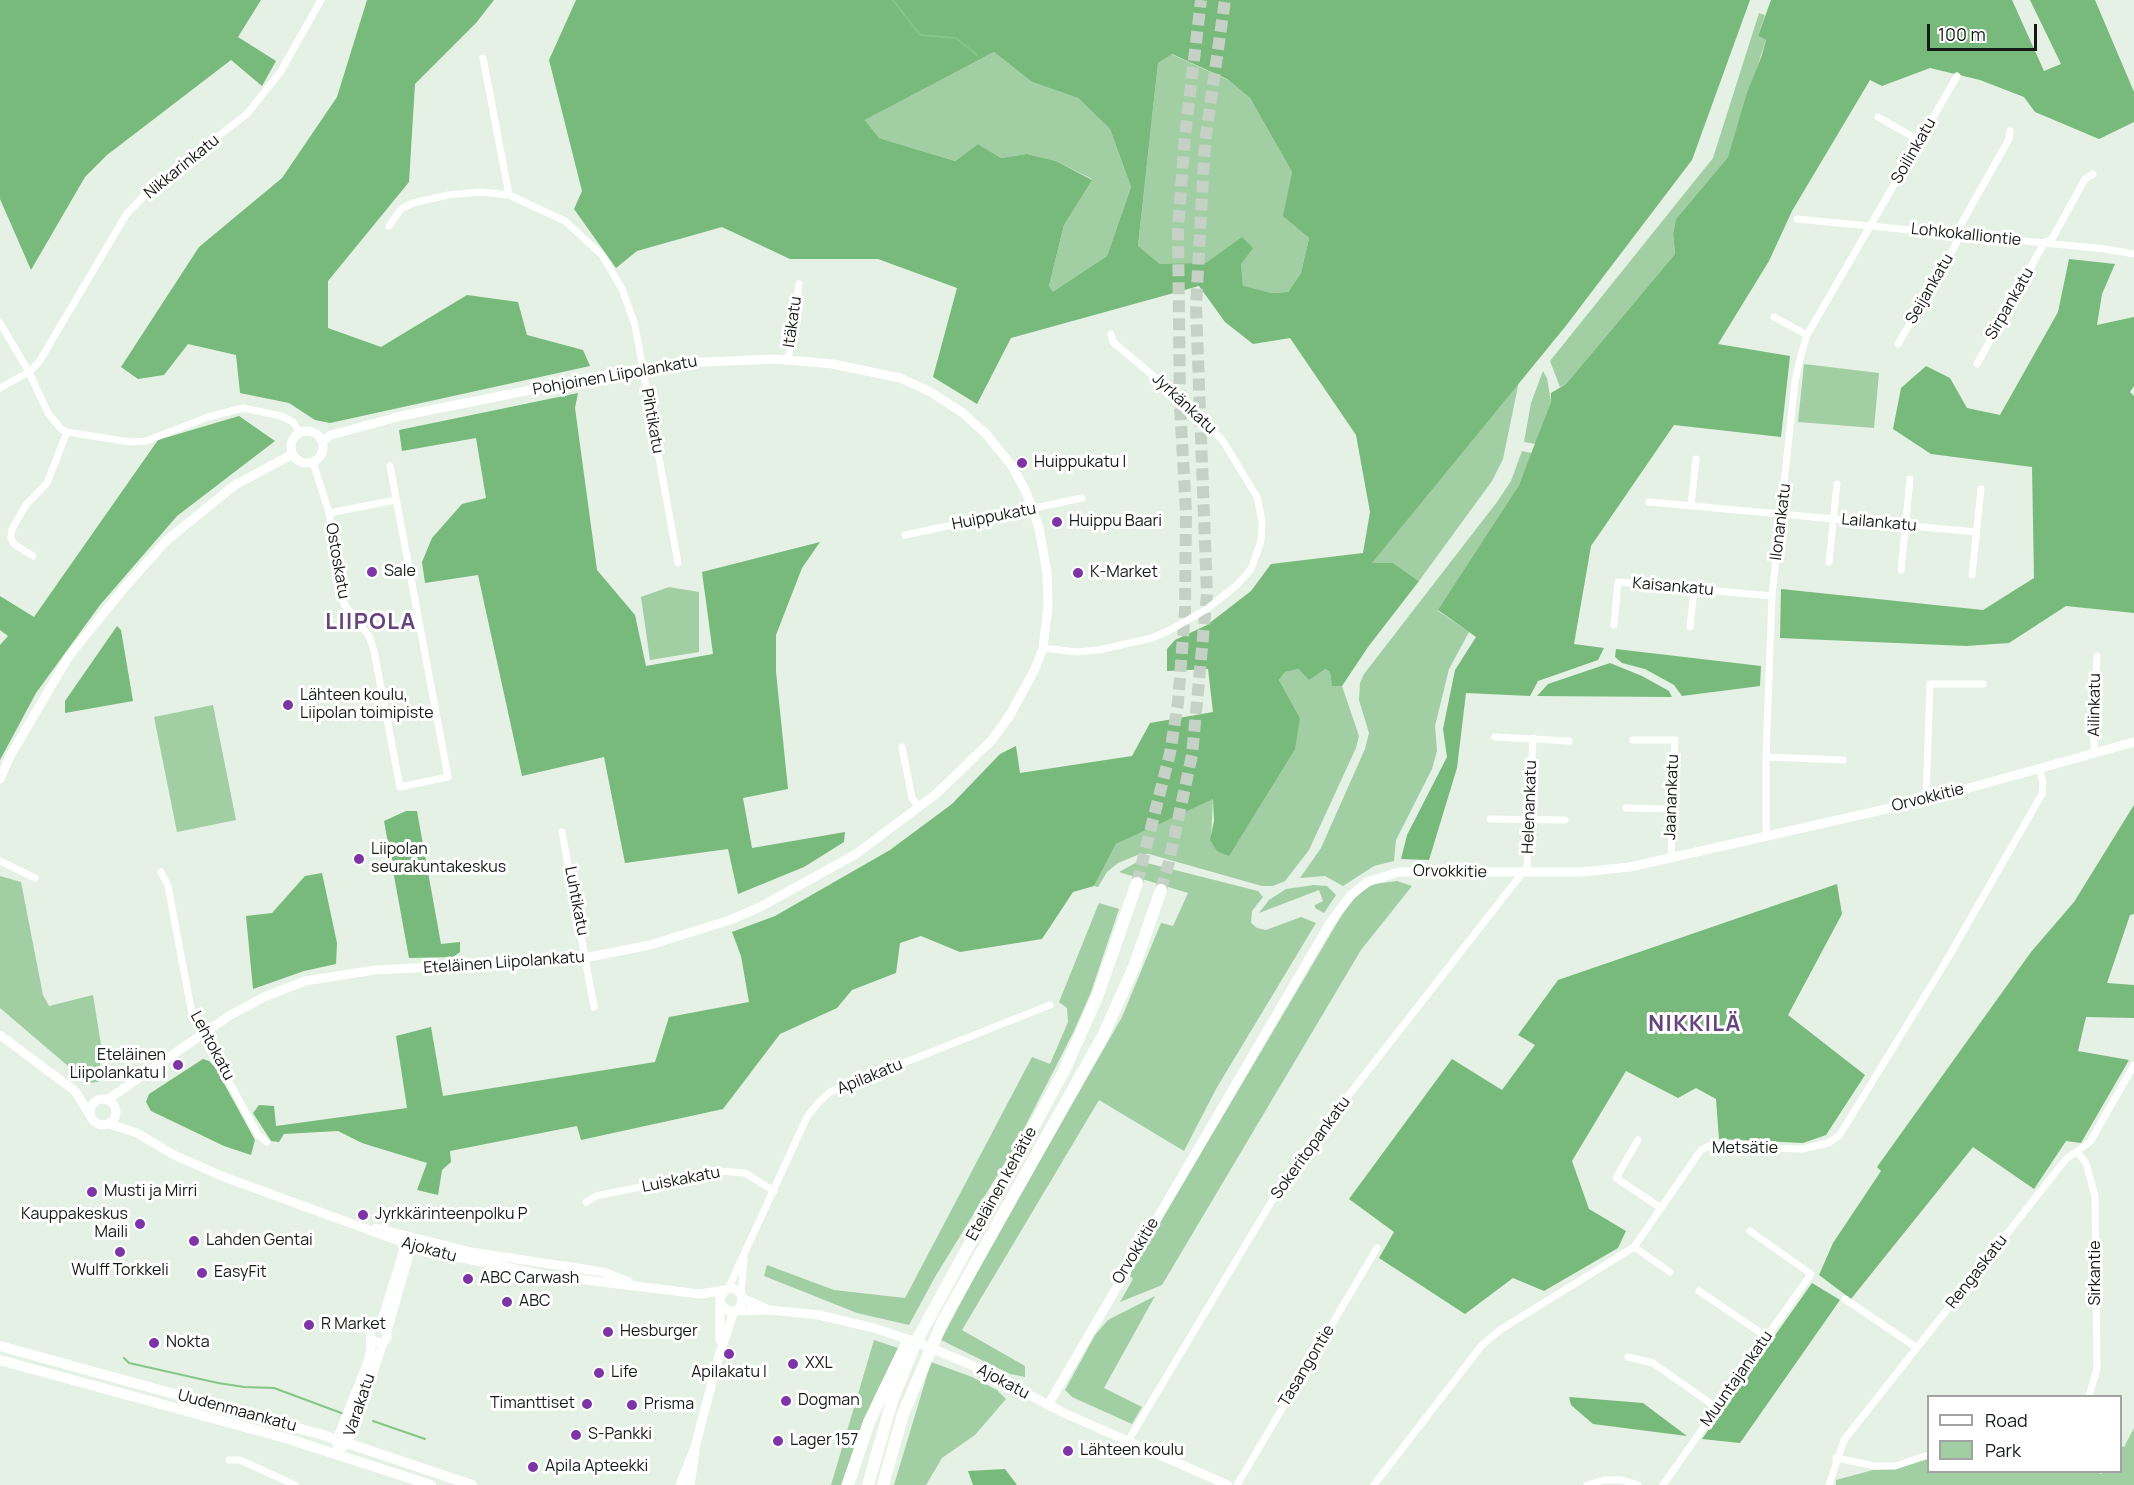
<!DOCTYPE html>
<html>
<head>
<meta charset="utf-8">
<style>
	body { margin:0 }
	#map { position:relative; width:2134px; height:1485px; overflow:hidden; background:#e4f1e4; font-family:Manrope,sans-serif }
	canvas { display:block }
	.legend { position:absolute; left:1927px; top:1395px; width:195px; height:78px; box-sizing:border-box; background:#fff; border:2px solid #a2a3a2; margin:0; padding:8px 10px; list-style:none; font-size:18px; color:#161a16 }
	.legend li { display:flex; align-items:center; gap:12px; height:30px }
	.legend b { width:30px; border:2px solid #a2a3a2 }
	.scale { position:absolute; left:1927px; top:24px; width:110px; height:27px; box-sizing:border-box; border:3px solid #161a16; border-top:0; padding-left:8px; font-size:18px; line-height:21px; white-space:nowrap; color:#161a16; -webkit-text-stroke:4px #fff; paint-order:stroke }
</style>
</head>
<body>
<div id="map">
<canvas width="2134" height="1485"></canvas>
<ul class="legend">
<li><b style="height:8px;background:#fff"></b>Road</li>
<li><b style="height:16px;background:#a2cea3"></b>Park</li>
</ul>
<div class="scale">100 m</div>
</div>
<script>
const c = document.querySelector('canvas').getContext('2d');
c.lineJoin = 'round';
function paint(path, color) {
  c.fillStyle = color;
  c.fill(path, 'evenodd');
}
function toPath(rows) {
  const path = new Path2D();
  for (const r of rows) {
    if (r.length === 3) {
      path.moveTo(r[0] + r[2], r[1]);
      path.arc(r[0], r[1], r[2], 0, 2 * Math.PI);
      continue;
    }
    path.moveTo(r[0], r[1]);
    for (let i = 2; i < r.length; i += 2) path.lineTo(r[i], r[i + 1]);
  }
  return path;
}
function stroke(path, color, width, dash) {
  c.strokeStyle = color;
  c.lineWidth = width;
  c.lineCap = dash ? 'butt' : 'round';
  c.setLineDash(dash || []);
  c.stroke(path);
}
function drawText(font, color, halo, rows, align = 'center') {
  c.font = font + ' Manrope,sans-serif';
  c.lineWidth = 6;
  c.setLineDash([]);
  c.textBaseline = 'middle';
  c.strokeStyle = halo;
  c.fillStyle = color;
  for (const [text, x, y, turn = 0] of rows) {
    c.save();
    c.translate(x, y);
    c.rotate((+turn || 0) * Math.PI / 180);
    c.textAlign = isNaN(turn) ? turn : align;
    if (halo) c.strokeText(text, 0, 0);
    c.fillText(text, 0, 0);
    c.restore();
  }
}
paint(toPath([
	[1759,13,1765,15,1758,36,1766,40,1728,157,1676,219,1673,234,1675,254,1566,384,1560,387,1550,361,1713,158],
	[994,52,1032,82,1078,98,1110,129,1131,187,1107,256,1053,293,1049,286,1064,225,1092,179,1056,161,1027,154,1001,158,978,144,955,161,879,138,865,120],
	[1171,54,1228,80,1250,98,1292,172,1284,216,1309,238,1301,273,1288,292,1272,293,1243,287,1241,264,1160,264,1138,246,1158,63],
	[1804,364,1879,373,1874,428,1798,422],
	[1543,371,1547,378,1551,402,1536,444,1524,442,1531,403],
	[1519,381,1503,459,1492,481,1419,581,1393,563,1371,564],
	[1522,451,1532,453,1519,485,1438,611,1469,632,1449,669,1435,726,1437,751,1432,769,1396,840,1394,861,1374,866,1343,886,1325,876,1300,878,1321,848,1365,749,1369,733,1359,700,1360,683,1364,674,1497,502,1511,481],
	[669,587,699,592,699,652,650,660,641,597],
	[1299,669,1325,669,1330,672,1332,685,1342,686,1359,736,1356,748,1309,850,1285,881,1273,886,1262,886,1149,854,1140,854,1118,863,1107,872,1098,887,1094,886,1116,844,1213,798,1211,840,1300,718,1279,680,1285,672],
	[213,705,236,820,177,832,154,717],
	[1139,861,1258,891,1263,897,1252,911,1251,923,1257,928,1266,930,1301,917,1316,923,1216,1089,1184,1151,1099,1100,962,1330,1025,1366,1025,1377,1010,1374,941,1340,988,1251,1122,1017,1161,923,1173,926,1188,893,1119,872],
	[0,876,21,882,43,995,49,1006,93,995,102,1051,98,1082,88,1083,0,1008],
	[1397,881,1412,886,1361,950,1162,1285,1120,1302,1133,1279,1129,1275,1343,913,1359,893,1374,884],
	[1314,885,1327,886,1336,895,1324,913,1315,908,1315,905,1323,901,1319,890,1259,913,1269,900,1286,889],
	[1099,903,1119,909,1091,992,1074,1031,1014,1148,935,1277,909,1325,857,1313,764,1276,767,1265,834,1290,905,1298,1032,1057,1050,1064,1068,1022,1067,1008,1059,1002],
	[1155,1296,1104,1388,1142,1407,1132,1424,1072,1397,1065,1390,1095,1335,1108,1320],
	[874,1340,898,1348,865,1417,841,1485,831,1485],
	[931,1362,972,1377,997,1390,1006,1399,975,1435,942,1458,926,1485,894,1485],
	[2134,1428,2134,1485,1836,1485,1836,1480,1873,1470,1895,1469,1928,1459,1928,1472,2096,1472,2101,1474,2103,1472,2120,1472,2121,1446,2124,1447]
]), '#a2cea3');
paint(toPath([
	[0,0,261,0,238,37,276,61,262,86,231,60,107,155,85,177,31,270,0,199],
	[367,0,494,0,476,23,415,84,409,182,328,281,328,328,381,347,467,295,518,302,527,335,583,350,590,366,330,423,315,420,289,403,240,393,236,355,188,344,164,375,138,379,121,367,199,247,282,178,337,97],
	[576,0,1750,0,1692,160,1565,327,1372,563,1393,563,1419,581,1368,647,1342,686,1332,686,1330,672,1325,669,1309,680,1299,669,1285,672,1279,680,1300,718,1295,749,1229,856,1217,851,1210,840,1214,821,1213,799,1116,844,1094,886,1073,892,1042,939,960,952,921,936,900,943,896,973,852,990,837,1008,780,1034,723,1109,581,1140,577,1126,450,1151,451,1162,442,1170,438,1195,417,1190,427,1163,362,1143,338,1131,284,1134,279,1142,271,1141,253,1113,259,1105,274,1106,276,1126,407,1108,396,1036,431,1027,443,1096,655,1062,669,1017,749,1002,741,956,732,932,775,916,890,850,952,804,1000,754,1016,746,1020,773,1132,756,1150,723,1213,712,1208,669,1167,671,1167,649,1175,640,1207,625,1251,591,1271,564,1363,553,1370,512,1356,435,1290,338,1253,344,1225,322,1199,286,1011,338,977,404,933,377,957,288,878,259,790,259,722,227,637,251,616,268,574,209,582,191,549,60],
	[994,52,1032,82,1078,98,1110,129,1131,187,1107,256,1053,292,1049,286,1064,225,1092,180,1056,161,1027,154,1001,158,978,144,955,161,879,138,865,120],
	[1172,54,1227,79,1250,98,1292,172,1283,216,1309,238,1301,273,1288,292,1272,293,1243,286,1241,264,1253,248,1242,237,1206,263,1160,264,1138,246,1158,63],
	[1771,0,2012,0,2044,71,2061,64,2030,0,2095,0,2134,92,2134,122,2099,139,2035,112,2024,97,1980,80,1930,68,1882,86,1870,80,1792,211,1769,261,1718,344,1790,356,1781,437,1674,425,1591,546,1574,644,1604,648,1598,660,1538,681,1530,696,1466,693,1457,768,1429,860,1401,859,1407,835,1447,757,1443,729,1455,670,1476,637,1438,610,1519,485,1551,402,1551,393,1566,384,1675,254,1673,234,1676,219,1728,157,1747,93,1762,55,1766,40,1758,36],
	[2069,259,2115,264,2102,294,2097,325,2134,317,2134,386,2130,392,2134,396,2134,613,2066,606,2009,643,1966,646,1780,638,1781,589,1983,610,2034,578,2032,467,1931,454,1893,429,1901,388,1926,366,1950,378,1967,408,2000,415,2058,312],
	[578,393,575,408,597,570,635,615,646,666,713,654,702,572,820,542,802,568,776,635,776,672,788,789,743,798,752,848,845,832,844,842,804,867,738,894,728,849,625,863,604,757,522,776,478,575,425,583,422,562,432,538,462,504,486,498,476,438,402,451,399,430],
	[239,416,275,441,177,516,100,605,36,693,0,760,0,645,8,636,0,630,0,596,34,617,158,440],
	[117,626,121,630,133,701,65,713,65,701],
	[1616,649,1761,666,1760,686,1682,696,1674,685,1645,669,1622,663,1615,657],
	[1610,663,1642,676,1669,691,1672,697,1537,696,1548,684],
	[2134,805,2134,914,2130,915,2107,983,2134,985,2134,1018,2086,1017,2078,1051,2129,1060,2081,1143,2066,1141,2034,1189,1973,1147,1851,1299,1819,1275,1833,1243,1881,1171,1877,1167,2031,952,2074,902],
	[406,811,417,811,441,944,460,942,460,952,453,957,409,958,384,821],
	[322,873,337,943,336,964,304,971,253,989,246,916,272,913,305,876],
	[1837,884,1842,914,1788,1015,1865,1075,1826,1135,1803,1143,1719,1139,1716,1099,1696,1088,1678,1098,1626,1071,1572,1161,1589,1209,1626,1231,1618,1248,1544,1291,1513,1278,1465,1314,1379,1258,1394,1232,1349,1199,1452,1059,1502,1090,1535,1045,1518,1035,1558,980],
	[203,1059,209,1061,215,1067,255,1140,251,1155,224,1146,151,1111,146,1102,149,1094],
	[1812,1283,1840,1300,1740,1443,1702,1439],
	[1569,1397,1643,1403,1687,1436,1593,1424,1571,1405],
	[1005,1469,1017,1485,973,1485,968,1471]
]), '#78b97c');
stroke(toPath([
	[893,0,920,35,956,38,977,55],
	[124,1358,129,1363,218,1383,244,1387,274,1388,344,1414],
	[373,1421,425,1439]
]), '#85c688', 2);
stroke(toPath([
	[1137,883,1170,753,1178,703,1185,611,1186,511,1180,407,1178,229,1185,136,1201,0],
	[1161,890,1169,862,1192,755,1207,594,1196,307,1205,142,1225,0]
]), '#c5d1c5', 12, [12, 6]);
stroke(toPath([
	[483,58,509,195],
	[1878,117,1920,141],
	[1797,219,2106,249,2134,254],
	[389,226,401,209,413,203,448,195,480,192,509,195,565,221,602,255,622,289,635,325,678,563],
	[1774,317,1807,335],
	[0,323,29,372,48,413,61,429,67,432,130,442,146,441,208,417,243,408,281,416,293,422,300,433],
	[1898,344,1956,244,1960,226,2009,139,2010,131],
	[788,360,799,284],
	[1977,364,2044,243,2052,239,2085,179,2093,174],
	[0,388,29,372,39,362,126,215,153,186,247,114,281,71,321,0],
	[313,462,329,513,344,604,369,636,374,651,400,787,448,777,390,466],
	[1649,502,1976,532],
	[1691,506,1696,459],
	[329,513,396,500],
	[905,535,1082,498],
	[33,556,14,544,11,538,12,529,26,505,47,483,67,432],
	[1829,562,1837,484],
	[1901,570,1910,479],
	[1972,575,1981,489],
	[1614,625,1618,582,1772,596],
	[1690,627,1694,589],
	[1043,648,1077,652,1099,650,1152,638,1172,629,1207,609,1238,584,1251,569,1261,541,1262,521,1257,497,1223,441,1189,406,1113,342,1111,334],
	[1495,737,1569,741],
	[1633,740,1675,740,1671,859],
	[902,747,912,798,919,807],
	[2095,753,2093,733,2097,656],
	[1766,757,1843,760],
	[1926,800,1930,684,1983,684],
	[1626,808,1672,809],
	[1490,819,1565,820],
	[562,832,594,1007],
	[1766,836,1766,757,1772,596,1795,381,1801,355,1807,335,1957,76],
	[0,861,35,878],
	[161,872,168,886,192,1014,258,1135,267,1142],
	[1638,1140,1616,1178,1661,1208],
	[2078,1153,2086,1163,2095,1196,2097,1369,2089,1396],
	[586,1202,596,1196,719,1171,745,1173,774,1191],
	[1634,1247,1670,1272],
	[728,1289,807,1117,818,1103,830,1092,1050,1005],
	[1699,1291,1767,1337],
	[741,1293,744,1259],
	[1845,1299,1917,1348],
	[1628,1357,1653,1363,1717,1408],
	[1128,1441,1291,1169,1527,867,1533,738],
	[1836,1458,1875,1466,1895,1466,1928,1455],
	[229,1460,240,1460,295,1485],
	[1237,1485,1377,1248],
	[1374,1485,1482,1345,1500,1330,1634,1247,1701,1150,1709,1146,1802,1149,1828,1143,1839,1136,1945,963,2042,794,2043,782,2039,769],
	[1587,1485,1604,1480,1622,1480,1638,1485],
	[1663,1485,1811,1274,1750,1231],
	[1829,1485,1844,1440,2066,1159,2090,1142,2134,1065]
]), '#fff', 7);
stroke(toPath([
	[307,447,16],
	[0,779,10,756,69,656,124,588,167,540,235,485,293,454],
	[0,1035,75,1091,90,1115],
	[103,1112,13],
	[107,1100,229,1016,264,997,305,981,375,970,574,960,650,945,730,920,760,907,856,854,936,794,992,740,1010,715,1035,669,1043,648,1048,606,1047,573,1039,528,1026,492,1012,466,987,435,963,413,929,391,900,378,833,364,775,359,680,363,626,371,401,416,331,435,322,441],
	[109,1124,137,1133,174,1155,224,1177,424,1250,544,1275,700,1294,725,1290],
	[376,1228,471,1252,603,1272,629,1282],
	[742,1298,767,1309],
	[722,1306,729,1311,769,1310,819,1315,874,1328,919,1343,976,1367,1064,1413,1228,1485],
	[375,1326,382,1320,407,1240],
	[387,1331,413,1241],
	[720,1340,720,1298,725,1290,732,1288,741,1293,742,1302,738,1309],
	[1048,1405,1330,923,1350,896,1367,882,1399,872,1581,872,1630,867,1926,800,2134,742],
	[343,1447,352,1433,383,1343],
	[338,1454,337,1439,368,1362,371,1348,370,1331,378,1325,387,1331,387,1338,383,1343,371,1340],
	[680,1485,695,1447,719,1356,734,1311],
	[690,1485,695,1452]
]), '#fff', 9);
stroke(toPath([
	[0,1346,323,1435,472,1485],
	[0,1360,289,1439,431,1485]
]), '#fff', 10);
stroke(toPath([
	[848,1485,869,1422,908,1341],
	[868,1485,892,1401,915,1344,1064,1071,1097,997,1137,883],
	[883,1485,903,1414,943,1321,1103,1036,1134,967,1161,890]
]), '#fff', 12);
for (const [x, y, r, color] of [
	[1022,463,6,"#7c34a7"],
	[1057,522,6,"#7c34a7"],
	[372,572,6,"#7c34a7"],
	[1078,573,6,"#7c34a7"],
	[288,705,6,"#7c34a7"],
	[359,859,6,"#7c34a7"],
	[178,1065,6,"#7c34a7"],
	[92,1192,6,"#7c34a7"],
	[363,1215,6,"#7c34a7"],
	[140,1224,6,"#7c34a7"],
	[194,1241,6,"#7c34a7"],
	[120,1252,6,"#7c34a7"],
	[202,1273,6,"#7c34a7"],
	[468,1279,6,"#7c34a7"],
	[507,1302,6,"#7c34a7"],
	[309,1325,6,"#7c34a7"],
	[608,1332,6,"#7c34a7"],
	[154,1343,6,"#7c34a7"],
	[729,1354,6,"#7c34a7"],
	[793,1364,6,"#7c34a7"],
	[599,1373,6,"#7c34a7"],
	[786,1401,6,"#7c34a7"],
	[587,1404,6,"#7c34a7"],
	[632,1405,6,"#7c34a7"],
	[576,1435,6,"#7c34a7"],
	[778,1441,6,"#7c34a7"],
	[1068,1451,6,"#7c34a7"],
	[533,1467,6,"#7c34a7"]
]) {
  const dot = new Path2D();
  dot.arc(x, y, r, 0, 2 * Math.PI);
  c.fillStyle = color;
  c.fill(dot);
  stroke(dot, '#fff', 2);
}
drawText('16px', '#161a16', '#fff', [
	["Soilinkatu",1914,151,-60],
	["Nikkarinkatu",182,167,-39],
	["Lohkokalliontie",1966,235,6],
	["Seijankatu",1930,289,-60],
	["Sirpankatu",2010,304,-60],
	["Itäkatu",793,322,-82],
	["Pohjoinen Liipolankatu",615,376,-10],
	["Jyrkänkatu",1184,404,43],
	["Pihtikatu",652,421,80],
	["Huippukatu",994,517,-11],
	["Ilonankatu",1781,522,-83],
	["Lailankatu",1879,523,5],
	["Ostoskatu",337,561,80],
	["Kaisankatu",1673,587,5],
	["Ailinkatu",2095,705,-89],
	["Jaanankatu",1672,797,-88],
	["Orvokkitie",1928,798,-14],
	["Helenankatu",1530,807,-88],
	["Orvokkitie",1450,872,1],
	["Luhtikatu",576,901,79],
	["Eteläinen Liipolankatu",504,963,-4],
	["Lehtokatu",212,1046,62],
	["Apilakatu",870,1077,-22],
	["Sokeritopankatu",1311,1148,-54],
	["Metsätie",1745,1149],
	["Luiskakatu",681,1180,-11],
	["Eteläinen kehätie",1002,1184,-61],
	["Ajokatu",429,1250,15],
	["Orvokkitie",1136,1251,-59],
	["Rengaskatu",1977,1272,-52],
	["Sirkantie",2096,1273,-90],
	["Tasangontie",1307,1366,-59],
	["Muuntajankatu",1737,1379,-55],
	["Ajokatu",1003,1382,28],
	["Varakatu",360,1405,-71],
	["Uudenmaankatu",237,1411,15]
]);
drawText('16px', '#161a16', '#fff', [
	["Huippukatu I",1034,463],
	["Huippu Baari",1069,522],
	["Sale",384,572],
	["K-Market",1090,573],
	["Lähteen koulu,",300,696],
	["Liipolan toimipiste",300,714],
	["Liipolan",371,850],
	["seurakuntakeskus",371,868],
	["Eteläinen",166,1056,"right"],
	["Liipolankatu I",166,1074,"right"],
	["Musti ja Mirri",104,1192],
	["Kauppakeskus",128,1215,"right"],
	["Maili",128,1233,"right"],
	["Jyrkkärinteenpolku P",375,1215],
	["Lahden Gentai",206,1241],
	["Wulff Torkkeli",120,1271,"center"],
	["EasyFit",214,1273],
	["ABC Carwash",480,1279],
	["ABC",519,1302],
	["R Market",321,1325],
	["Hesburger",620,1332],
	["Nokta",166,1343],
	["XXL",805,1364],
	["Life",611,1373],
	["Apilakatu I",729,1373,"center"],
	["Dogman",798,1401],
	["Timanttiset",575,1404,"right"],
	["Prisma",644,1405],
	["S-Pankki",588,1435],
	["Lager 157",790,1441],
	["Lähteen koulu",1080,1451],
	["Apila Apteekki",545,1467]
], 'left');
c.letterSpacing = '1.5px';
drawText('bold 22px', '#65437d', '#fff', [
	["LIIPOLA",371,623],
	["NIKKILÄ",1695,1025]
]);
c.letterSpacing = '0px';
</script>
</body>
</html>
